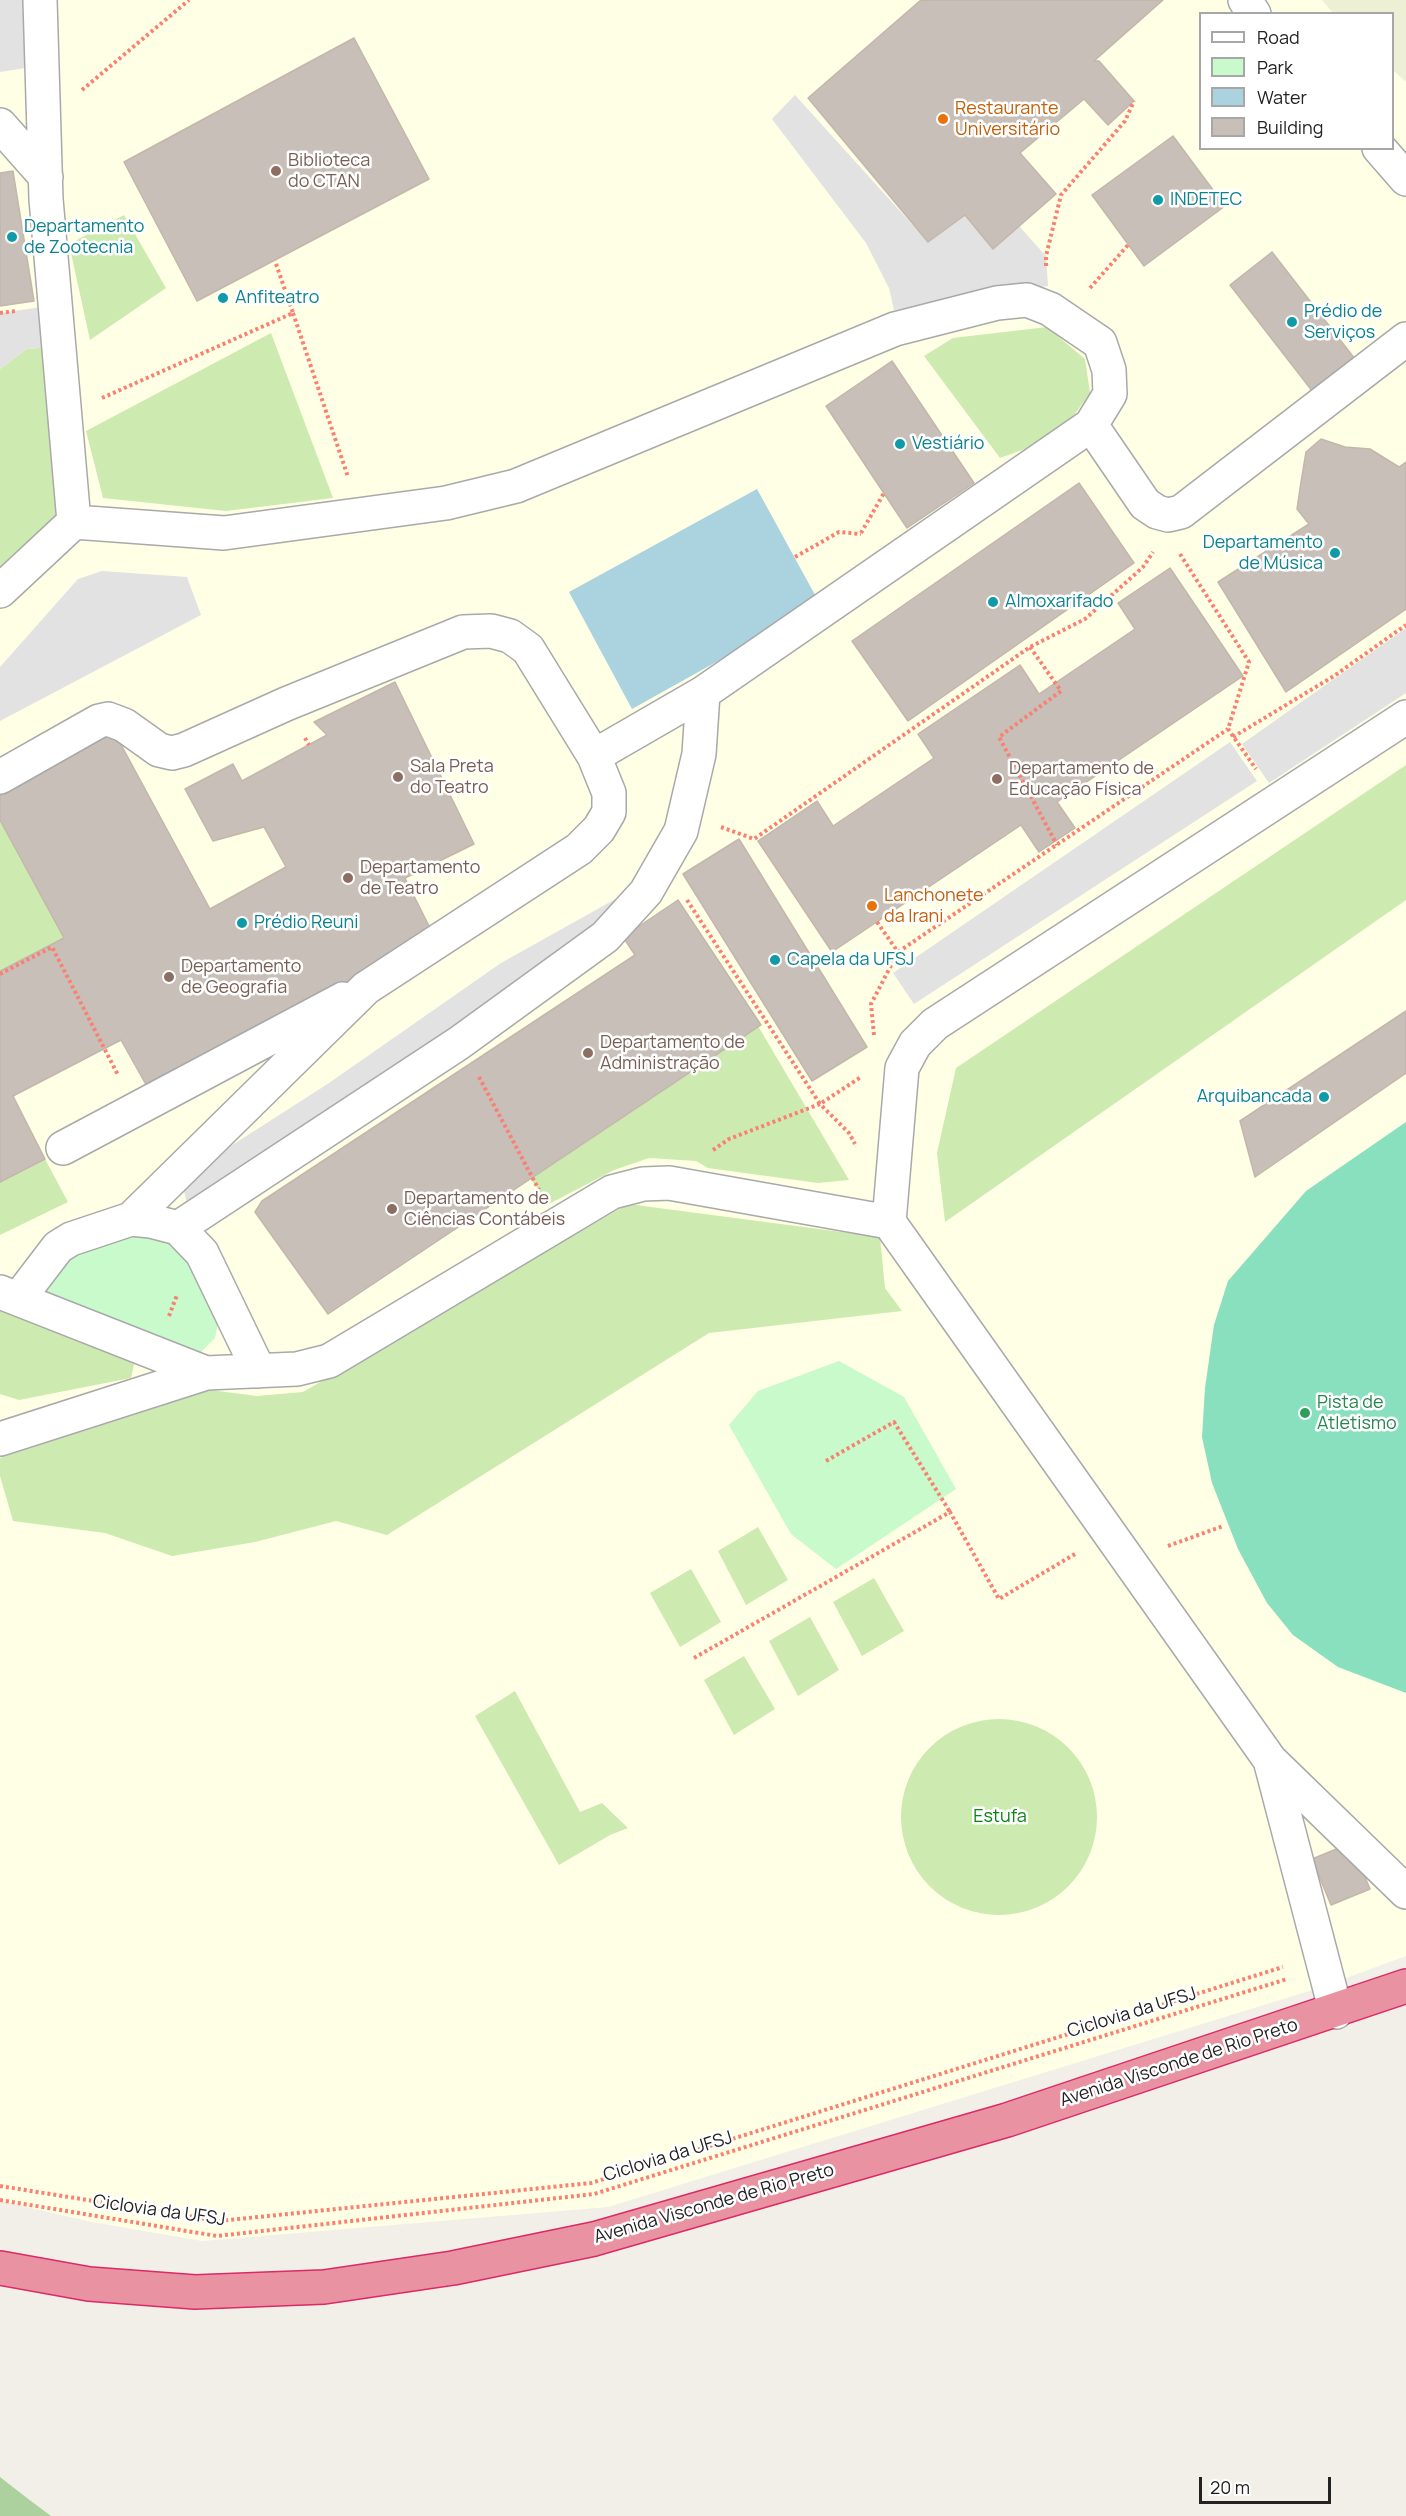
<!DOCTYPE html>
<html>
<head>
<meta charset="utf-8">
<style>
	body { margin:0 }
	#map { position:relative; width:1406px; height:2516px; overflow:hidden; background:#f2efe9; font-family:Manrope,sans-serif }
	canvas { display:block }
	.legend { position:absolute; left:1199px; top:12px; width:195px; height:138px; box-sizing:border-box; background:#fff; border:2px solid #a7a7a7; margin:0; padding:8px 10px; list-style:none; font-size:18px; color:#222 }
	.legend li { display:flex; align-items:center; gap:12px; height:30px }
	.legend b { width:30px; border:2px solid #a7a7a7 }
	.scale { position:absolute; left:1199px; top:2477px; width:132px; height:27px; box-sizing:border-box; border:3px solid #222; border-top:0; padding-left:8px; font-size:18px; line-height:21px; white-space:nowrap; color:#222; -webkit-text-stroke:4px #fff; paint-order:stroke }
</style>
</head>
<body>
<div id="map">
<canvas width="1406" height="2516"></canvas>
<ul class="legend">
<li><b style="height:8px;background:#fff"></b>Road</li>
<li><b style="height:16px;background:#c8facc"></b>Park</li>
<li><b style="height:16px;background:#aad3df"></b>Water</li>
<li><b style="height:16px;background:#c7bfb8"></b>Building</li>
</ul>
<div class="scale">20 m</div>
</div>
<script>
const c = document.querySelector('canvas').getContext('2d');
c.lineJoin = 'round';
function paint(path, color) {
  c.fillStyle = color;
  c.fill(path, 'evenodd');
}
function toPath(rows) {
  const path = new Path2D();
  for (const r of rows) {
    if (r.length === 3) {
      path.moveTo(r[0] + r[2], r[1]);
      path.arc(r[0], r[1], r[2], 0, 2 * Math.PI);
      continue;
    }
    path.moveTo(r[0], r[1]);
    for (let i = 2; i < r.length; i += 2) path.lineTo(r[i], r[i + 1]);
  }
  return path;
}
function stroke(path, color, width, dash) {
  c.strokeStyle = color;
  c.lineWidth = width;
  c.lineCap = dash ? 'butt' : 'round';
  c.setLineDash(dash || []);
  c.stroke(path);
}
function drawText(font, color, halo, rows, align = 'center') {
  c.font = font + ' Manrope,sans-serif';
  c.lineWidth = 5;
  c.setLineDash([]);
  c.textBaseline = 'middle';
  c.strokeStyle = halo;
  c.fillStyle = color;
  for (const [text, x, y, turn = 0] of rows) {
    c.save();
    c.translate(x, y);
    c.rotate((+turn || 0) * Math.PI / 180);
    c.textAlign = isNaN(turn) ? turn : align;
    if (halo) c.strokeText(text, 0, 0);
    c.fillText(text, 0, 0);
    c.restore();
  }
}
paint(toPath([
	[0,0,1406,0,1406,1956,1319,1988,608,2207,202,2241,92,2222,0,2201],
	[1200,14,1392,14,1392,148,1200,148]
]), '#ffffe5');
paint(toPath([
	[1322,0,1406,0,1406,82,1393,70,1392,14,1333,13]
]), '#eef0d5');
paint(toPath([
	[124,215,166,288,90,340,69,244],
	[1047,327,1085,359,1090,393,1072,418,1025,449,1000,458,924,356,953,338],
	[271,333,333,498,226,511,103,498,86,431],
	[52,347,68,523,0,585,0,369,27,349],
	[1406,765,1406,900,945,1222,937,1153,956,1068],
	[0,820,64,938,0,971],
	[758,1026,849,1180,818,1183,708,1168,696,1161,649,1158,614,1170,549,1204,530,1178],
	[45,1159,68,1202,0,1235,0,1182],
	[628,1204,880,1237,885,1288,902,1311,709,1333,387,1535,336,1521,255,1542,172,1556,105,1533,13,1521,0,1476,0,1458,210,1390,257,1396,303,1392],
	[0,1309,135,1360,131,1378,19,1400,0,1394],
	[758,1527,788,1580,746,1605,718,1551],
	[691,1569,721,1622,680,1647,650,1593],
	[874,1578,904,1631,862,1656,833,1602],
	[810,1617,839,1670,798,1696,769,1641],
	[744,1656,775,1709,734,1735,704,1680],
	[515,1691,580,1812,602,1803,628,1828,610,1835,559,1865,475,1716],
	[999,1817,98]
]), '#cdebb0');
paint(toPath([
	[0,2477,27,2498,51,2516,0,2516]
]), '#add19e');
paint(toPath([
	[126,1233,178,1236,219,1318,215,1338,197,1356,34,1299,68,1250],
	[839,1361,904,1397,956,1489,836,1569,791,1534,729,1425,758,1391]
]), '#c8facc');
paint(toPath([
	[1406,1122,1406,1693,1338,1667,1293,1635,1267,1603,1238,1549,1212,1483,1202,1437,1205,1388,1214,1325,1228,1281,1306,1191]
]), '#88e0be');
paint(toPath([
	[0,0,23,0,32,67,0,72],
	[795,95,928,242,965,215,1019,226,1046,256,1048,286,894,310,889,288,866,243,772,119],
	[49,306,52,347,27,349,0,369,0,313],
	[102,571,187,577,201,615,0,721,0,667,78,579],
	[1406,628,1406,693,1269,783,1242,744],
	[1230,742,1257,781,914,1004,893,973],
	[644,883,603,928,189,1213,181,1178,329,1083,501,963]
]), '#e2e2e2');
paint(toPath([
	[757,489,820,604,632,709,569,592]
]), '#aad3df');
const building = toPath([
	[921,0,1163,0,1094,61,1099,61,1134,101,1108,125,1084,99,1020,153,1056,194,993,249,965,215,928,242,808,98,921,0],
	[354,38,429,179,197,301,124,162,354,38],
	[1173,136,1225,206,1144,266,1092,195,1173,136],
	[13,171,34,301,0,306,0,173,13,171],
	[1272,252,1355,359,1313,392,1230,285,1272,252],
	[892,361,974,483,907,528,826,406,892,361],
	[1321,439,1345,447,1370,449,1399,467,1406,462,1406,609,1286,692,1218,582,1309,524,1297,509,1301,482,1306,452,1321,439],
	[1079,483,1134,563,908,721,852,641,1079,483],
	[1170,568,1243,676,1057,802,1075,828,1039,852,1021,825,832,952,758,841,817,801,833,826,934,758,918,734,1020,665,1039,694,1135,629,1118,603,1170,568],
	[395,682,474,844,405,878,437,942,149,1090,121,1040,13,1096,45,1159,0,1182,0,971,64,938,0,820,0,790,112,728,210,909,286,867,264,827,213,841,185,789,233,764,242,781,327,735,314,722,395,682],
	[739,839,867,1047,812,1081,683,874,739,839],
	[678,900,761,1025,328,1314,255,1212,262,1201,635,955,623,937,678,900],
	[1406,1011,1406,1073,1255,1177,1240,1121,1406,1011],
	[1351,1843,1370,1889,1331,1905,1312,1859,1351,1843]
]);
paint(building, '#c7bfb8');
stroke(building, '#c4b6ab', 1.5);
const minor = toPath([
	[40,0,46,199,74,522],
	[1245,0,1254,14],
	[0,125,46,177],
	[1379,148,1406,179],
	[1091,425,1145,504,1157,512,1168,515,1181,512,1406,339],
	[0,591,74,522,224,533,446,503,516,486,895,329,997,303,1027,300,1050,309,1100,343,1109,370,1110,394,1091,425,703,693,699,754,681,831,646,892,605,937,459,1043,178,1228],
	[1406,717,935,1024,915,1044,902,1068,889,1222,1270,1760,1406,1892],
	[594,756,703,693],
	[0,777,99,721,108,719,124,725,159,750,172,753,184,750,286,704,463,632,491,631,510,636,528,649,594,756,609,793,609,812,599,829,579,849,366,988,131,1219],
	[63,1148,343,999],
	[0,1292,206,1373,297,1369,329,1361,612,1192,643,1184,669,1183,889,1222],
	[19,1298,58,1247,71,1239,131,1219,151,1221,178,1228,202,1253,259,1371],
	[0,1439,206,1373],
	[1270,1760,1336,2012]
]);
const highway = toPath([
	[0,2268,89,2284,195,2292,324,2287,453,2268,594,2239,1007,2120,1406,1986]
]);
stroke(minor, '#a9a9a9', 36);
stroke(highway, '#dc2a67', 36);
stroke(toPath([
	[82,90,189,0],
	[1046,266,1046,256,1061,195,1125,121,1134,101],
	[1090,288,1128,245],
	[0,313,16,311],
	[293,313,348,477],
	[102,398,293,313,275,261],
	[861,533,884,493],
	[1180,554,1249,662,1228,729,1256,769],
	[795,557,839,532,861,534],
	[1030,647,1061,691,999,737,1057,845],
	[1233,737,1334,676,1406,625],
	[305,738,309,745],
	[721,827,754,839,1030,647,1085,619,1143,567,1153,552],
	[687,900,820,1104,861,1077],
	[877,922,898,952],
	[0,974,52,947,118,1075],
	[874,1035,871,1004,898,952,1228,729],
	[479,1077,539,1190],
	[713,1150,729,1139,820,1104,849,1133,855,1144],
	[169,1316,177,1295],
	[826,1461,894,1422,950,1512],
	[1168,1546,1223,1526],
	[694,1658,950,1512,999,1599,1075,1554],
	[0,2186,219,2221,591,2183,1283,1967],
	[0,2200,217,2236,594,2194,1287,1979]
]), '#fa8072', 4, [3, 3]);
stroke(minor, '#fff', 33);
stroke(highway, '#e892a2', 33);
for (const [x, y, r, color] of [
	[943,119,6,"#e8710a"],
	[276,171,6,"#8d6e63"],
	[1158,200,6,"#0f9aa8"],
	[12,237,6,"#0f9aa8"],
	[223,298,6,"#0f9aa8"],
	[1292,322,6,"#0f9aa8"],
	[900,444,6,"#0f9aa8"],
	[1335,553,6,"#0f9aa8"],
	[993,602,6,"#0f9aa8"],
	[398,777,6,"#8d6e63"],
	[997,779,6,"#8d6e63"],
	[348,878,6,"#8d6e63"],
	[872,906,6,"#e8710a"],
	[242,923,6,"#0f9aa8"],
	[775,960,6,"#0f9aa8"],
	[169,977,6,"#8d6e63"],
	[588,1053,6,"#8d6e63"],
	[1324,1097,6,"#0f9aa8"],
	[392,1209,6,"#8d6e63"],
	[1305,1413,6,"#2e9e5b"]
]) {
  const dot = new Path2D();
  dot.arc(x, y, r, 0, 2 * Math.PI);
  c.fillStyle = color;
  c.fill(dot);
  stroke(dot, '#fff', 2);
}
drawText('18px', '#c56008', '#fff', [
	["Restaurante",955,109],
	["Universitário",955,130],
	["Lanchonete",884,896],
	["da Irani",884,917]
], 'left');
drawText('18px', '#785e54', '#fff', [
	["Biblioteca",288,161],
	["do CTAN",288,182],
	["Sala Preta",410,767],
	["do Teatro",410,788],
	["Departamento de",1009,769],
	["Educação Física",1009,790],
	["Departamento",360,868],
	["de Teatro",360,889],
	["Departamento",181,967],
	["de Geografia",181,988],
	["Departamento de",600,1043],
	["Administração",600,1064],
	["Departamento de",404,1199],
	["Ciências Contábeis",404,1220]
], 'left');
drawText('18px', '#0d838f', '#fff', [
	["INDETEC",1170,200],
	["Departamento",24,227],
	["de Zootecnia",24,248],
	["Anfiteatro",235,298],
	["Prédio de",1304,312],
	["Serviços",1304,333],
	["Vestiário",912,444],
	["Departamento",1323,543,"right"],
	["de Música",1323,564,"right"],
	["Almoxarifado",1005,602],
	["Prédio Reuni",254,923],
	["Capela da UFSJ",787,960],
	["Arquibancada",1312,1097,"right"]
], 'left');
drawText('18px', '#27864d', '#fff', [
	["Pista de",1317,1403],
	["Atletismo",1317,1424]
], 'left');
drawText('18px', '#0c8416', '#fff', [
	["Estufa",1000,1817]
]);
drawText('18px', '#222', '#fff', [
	["Ciclovia da UFSJ",1132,2013,-17],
	["Avenida Visconde de Rio Preto",1179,2063,-18],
	["Ciclovia da UFSJ",668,2157,-17],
	["Avenida Visconde de Rio Preto",714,2204,-16],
	["Ciclovia da UFSJ",159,2211,8]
]);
</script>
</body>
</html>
